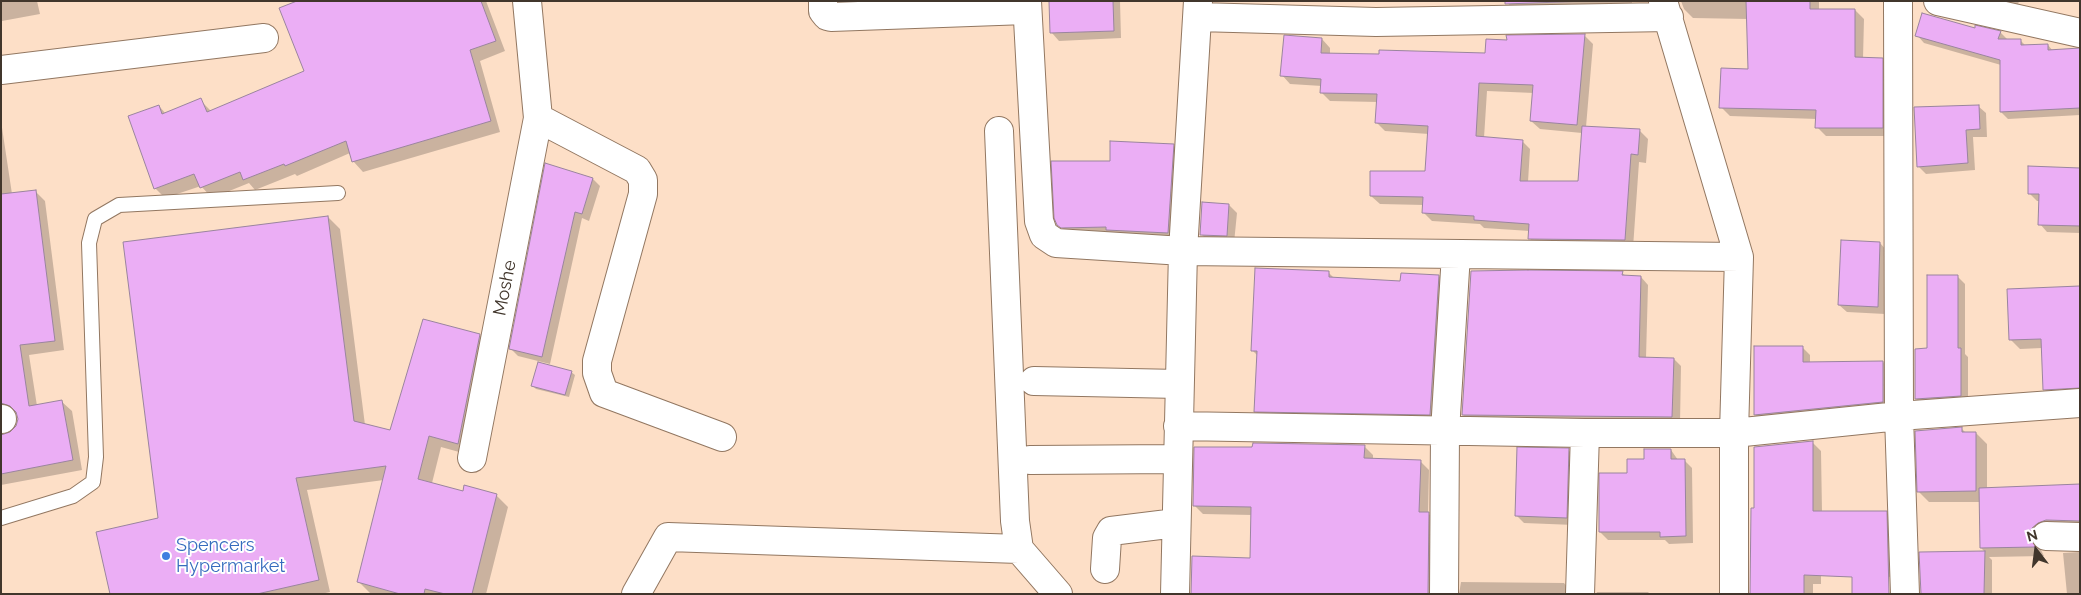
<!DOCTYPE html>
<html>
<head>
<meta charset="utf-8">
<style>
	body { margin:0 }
	#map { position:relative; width:2081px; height:595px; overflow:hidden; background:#fddfc7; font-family:Raleway,sans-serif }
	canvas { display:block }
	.frame { position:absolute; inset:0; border:2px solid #41362c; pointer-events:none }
	.north { position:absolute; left:2011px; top:525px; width:50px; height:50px; -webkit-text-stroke:4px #fff; paint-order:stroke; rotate:345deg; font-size:14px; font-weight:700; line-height:20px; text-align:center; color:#41362c }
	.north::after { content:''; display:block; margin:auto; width:18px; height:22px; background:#41362c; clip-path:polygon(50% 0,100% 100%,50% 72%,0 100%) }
</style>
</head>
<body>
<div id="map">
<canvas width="2081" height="595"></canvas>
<div class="frame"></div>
<div class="north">N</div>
</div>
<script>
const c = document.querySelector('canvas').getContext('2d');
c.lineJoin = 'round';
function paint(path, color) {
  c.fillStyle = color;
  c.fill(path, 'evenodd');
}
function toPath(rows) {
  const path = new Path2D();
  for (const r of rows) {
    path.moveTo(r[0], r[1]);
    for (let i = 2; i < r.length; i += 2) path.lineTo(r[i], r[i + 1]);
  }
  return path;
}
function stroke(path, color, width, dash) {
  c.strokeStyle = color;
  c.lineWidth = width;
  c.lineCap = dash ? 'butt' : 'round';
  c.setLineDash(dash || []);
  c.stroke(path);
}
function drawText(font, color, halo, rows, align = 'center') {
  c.font = font + ' Raleway,sans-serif';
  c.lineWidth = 4;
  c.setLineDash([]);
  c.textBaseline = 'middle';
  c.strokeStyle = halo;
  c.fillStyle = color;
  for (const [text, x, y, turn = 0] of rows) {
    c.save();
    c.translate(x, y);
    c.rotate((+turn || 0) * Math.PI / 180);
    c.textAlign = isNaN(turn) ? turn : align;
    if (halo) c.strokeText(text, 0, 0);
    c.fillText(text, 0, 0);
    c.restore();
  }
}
paint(toPath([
	[1,1,37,1,40,14,2,21],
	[300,1,486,1,505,51,480,61,500,132,363,172,353,161,350,153,297,176,295,174,255,190,249,183,212,198,201,186,165,198,155,188,159,106,166,114,200,100,212,112,305,72],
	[841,1,1008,1,853,14],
	[1050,1,1120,1,1121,38,1059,41,1052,33],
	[1506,1,1632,1,1632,4,1595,8,1514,11],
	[1681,1,1819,1,1819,10,1855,10,1864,19,1863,59,1882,59,1891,68,1891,136,1826,136,1817,127,1817,119,1730,116,1721,107,1749,70,1748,19,1693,18,1684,9],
	[1992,1,2019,1,2017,8],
	[1976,29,2000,32,2008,40,2020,40,2026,46,2048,45,2053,51,2080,49,2080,115,2008,119,2001,112,2001,65,1924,43,1917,35],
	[1584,35,1593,44,1586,127,1639,130,1648,139,1646,163,1639,162,1633,248,1538,247,1530,239,1530,231,1484,228,1480,224,1432,221,1423,212,1424,205,1380,204,1371,196,1426,173,1429,134,1385,131,1377,123,1378,102,1330,101,1322,93,1322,86,1290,84,1282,75,1322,39,1330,48,1330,54,1487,55,1508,42],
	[1487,91,1534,93,1531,121,1540,129,1582,133,1579,182,1528,182,1530,149,1522,141,1484,138],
	[1978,106,1986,113,1987,137,1973,137,1975,170,1926,174,1918,166],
	[1,121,12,194,35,191,45,201,64,350,29,355,37,406,62,402,72,411,82,470,1,485,1,436,10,434,17,427,19,418,18,414,11,413,1,417],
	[1173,145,1181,153,1176,240,1066,232,1058,224,1111,162],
	[546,164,593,179,600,186,589,221,582,218,550,364,518,356,510,348],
	[2080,169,2080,233,2047,232,2040,224,2040,201,2037,201,2029,193],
	[1229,205,1237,213,1234,243,1209,242,1201,234],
	[328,217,340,229,365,425,391,431,480,335,492,347,470,455,441,447,432,483,463,492,496,495,508,507,486,594,371,594,359,582,384,480,307,490,330,592,321,594,111,594,160,518],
	[1880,243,1887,251,1885,314,1847,312,1839,305],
	[1328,272,1335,279,1402,282,1439,276,1447,284,1438,422,1264,419,1255,411,1258,356,1252,350],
	[1622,273,1626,276,1641,277,1648,285,1646,358,1674,359,1681,366,1680,424,1471,422,1463,415],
	[1957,276,1965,284,1965,354,1968,357,1968,403,1923,406,1916,399,1928,350],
	[2080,287,2080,398,2054,399,2044,389,2042,348,2020,349,2010,339],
	[1802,347,1810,355,1810,363,1883,362,1890,370,1890,409,1763,422,1755,415],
	[571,372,575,375,569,397,536,389,533,386],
	[1961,428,1966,433,1976,433,1987,444,1987,489,2080,485,2080,530,2039,546,2044,556,1989,557,1992,560,1992,594,1922,594,1920,553,1985,552,1981,548,1980,502,1929,502,1918,491],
	[1812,442,1821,451,1822,512,1886,512,1896,522,1897,577,1821,576,1821,584,1813,584,1813,594,1751,594,1755,509],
	[1364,446,1373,455,1373,460,1420,461,1429,470,1428,513,1437,522,1437,594,1192,594,1251,560,1252,515,1203,514,1194,505],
	[1568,450,1576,457,1574,525,1524,523,1516,515],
	[1671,450,1678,460,1684,460,1692,468,1693,543,1669,544,1665,540,1608,540,1600,532,1628,474,1645,460],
	[2080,552,2080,594,2067,594,2063,553],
	[1461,582,1564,583,1573,594,1459,594],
	[1597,592,1648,592,1650,594,1596,594]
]), '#0003');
const building = toPath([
	[297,1,481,1,496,41,470,50,491,121,352,162,346,141,285,166,284,164,243,180,240,172,200,188,194,174,154,189,128,116,159,105,162,114,201,98,207,112,304,71,279,8,297,1],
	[1049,1,1113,1,1114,31,1050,33,1049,1],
	[1505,1,1588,1,1505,4,1505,1],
	[1746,1,1810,1,1810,9,1855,9,1855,57,1883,58,1883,128,1815,128,1816,110,1719,108,1721,68,1748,69,1746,1],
	[1922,13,1975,28,1975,25,2001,31,1998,39,2021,39,2021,45,2048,44,2048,50,2080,48,2080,108,2000,112,2000,60,1915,36,1922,13],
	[1585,34,1577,125,1530,121,1533,85,1479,83,1476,136,1523,140,1520,181,1578,181,1582,126,1640,129,1638,155,1631,154,1625,240,1528,239,1529,224,1474,220,1474,216,1422,213,1423,197,1370,196,1370,171,1425,171,1428,126,1375,123,1377,94,1320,93,1321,79,1280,76,1284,35,1322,38,1321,53,1379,54,1379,50,1485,53,1486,39,1507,40,1506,35,1585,34],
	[1979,105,1980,129,1966,130,1968,163,1917,167,1914,107,1979,105],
	[1110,141,1174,144,1168,233,1106,230,1106,227,1061,228,1057,225,1054,218,1051,161,1110,161,1110,141],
	[545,163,593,178,582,214,575,212,542,357,509,349,545,163],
	[2028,166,2080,168,2080,226,2038,225,2039,194,2028,194,2028,166],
	[36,190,55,341,20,345,29,406,62,400,73,460,1,474,1,435,10,432,16,426,18,419,16,412,10,406,1,403,1,194,36,190],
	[1202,202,1229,204,1227,236,1200,235,1202,202],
	[328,216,354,421,390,430,423,319,480,334,458,444,429,436,418,479,463,491,464,485,497,494,472,594,445,594,425,589,424,594,400,594,357,582,386,466,296,478,319,580,257,594,110,594,96,532,158,518,123,242,328,216],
	[1841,240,1880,242,1878,307,1838,305,1841,240],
	[1255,268,1329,271,1329,277,1400,281,1401,273,1439,275,1430,415,1254,412,1257,351,1251,351,1255,268],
	[1528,270,1623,271,1622,275,1641,276,1639,357,1674,358,1672,417,1462,415,1471,271,1528,270],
	[1927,275,1958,275,1958,348,1961,348,1961,396,1915,399,1915,349,1927,348,1927,275],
	[2080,286,2080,388,2043,390,2041,339,2009,340,2007,289,2080,286],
	[1754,346,1803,346,1803,362,1883,361,1883,402,1754,415,1754,346],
	[538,362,572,371,565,395,531,386,538,362],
	[1962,427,1962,432,1976,432,1976,491,1917,492,1915,431,1962,427],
	[1813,441,1813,511,1887,511,1889,594,1852,594,1852,577,1804,575,1804,594,1750,594,1751,508,1754,508,1754,447,1813,441],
	[1253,443,1365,445,1364,458,1421,460,1419,512,1429,512,1428,594,1191,594,1192,556,1250,558,1251,507,1193,506,1194,447,1252,447,1253,443],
	[1517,447,1569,448,1567,518,1515,516,1517,447],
	[1644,449,1671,449,1671,459,1685,459,1686,536,1660,537,1660,532,1599,532,1599,473,1627,473,1627,459,1644,459,1644,449],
	[2080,484,2080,521,2046,520,2038,523,2032,528,2030,535,2036,547,1980,548,1979,488,2080,484],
	[1985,551,1984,594,1921,594,1919,552,1985,551]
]);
paint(building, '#ebaef5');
stroke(building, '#9a849e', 1);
const service = toPath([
	[1,518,73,496,93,482,96,457,89,243,95,219,119,205,338,193]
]);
const minor = toPath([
	[527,1,538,118,637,170,643,180,643,194,597,361,597,373,604,393,722,437],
	[823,1,823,11,827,16,831,17,1026,10],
	[1027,1,1039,221,1044,235,1056,243,1183,251,1739,257],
	[1663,1,1739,257,1734,433,1734,594],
	[1898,1,1899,416,1905,594],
	[1938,1,2080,33],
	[1198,17,1376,22,1669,17],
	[1,70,264,38],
	[999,131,1015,521,1019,549,1058,594],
	[1034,381,1179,384],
	[1,419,2,419],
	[1178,426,1585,433,1734,433,1899,416,2080,403],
	[472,458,538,118],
	[1030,460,1177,459],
	[2046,536,2080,537],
	[1105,569,1107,538,1111,531,1176,523],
	[636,594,668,537,1019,549],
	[1175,594,1183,251,1198,1],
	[1444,594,1445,431,1456,254],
	[1580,594,1585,433]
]);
stroke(service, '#927761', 16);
stroke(minor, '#927761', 30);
stroke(service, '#fff', 14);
stroke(minor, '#fff', 28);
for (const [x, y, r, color] of [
	[166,556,5,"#3f7fe0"]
]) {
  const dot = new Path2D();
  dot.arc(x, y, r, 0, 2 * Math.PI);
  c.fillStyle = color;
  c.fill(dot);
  stroke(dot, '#fff', 2);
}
drawText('18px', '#41362c', '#fff', [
	["Moshe",505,288,-79]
]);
drawText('18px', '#366cbe', '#fff', [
	["Spencers",176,546],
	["Hypermarket",176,567]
], 'left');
</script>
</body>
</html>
